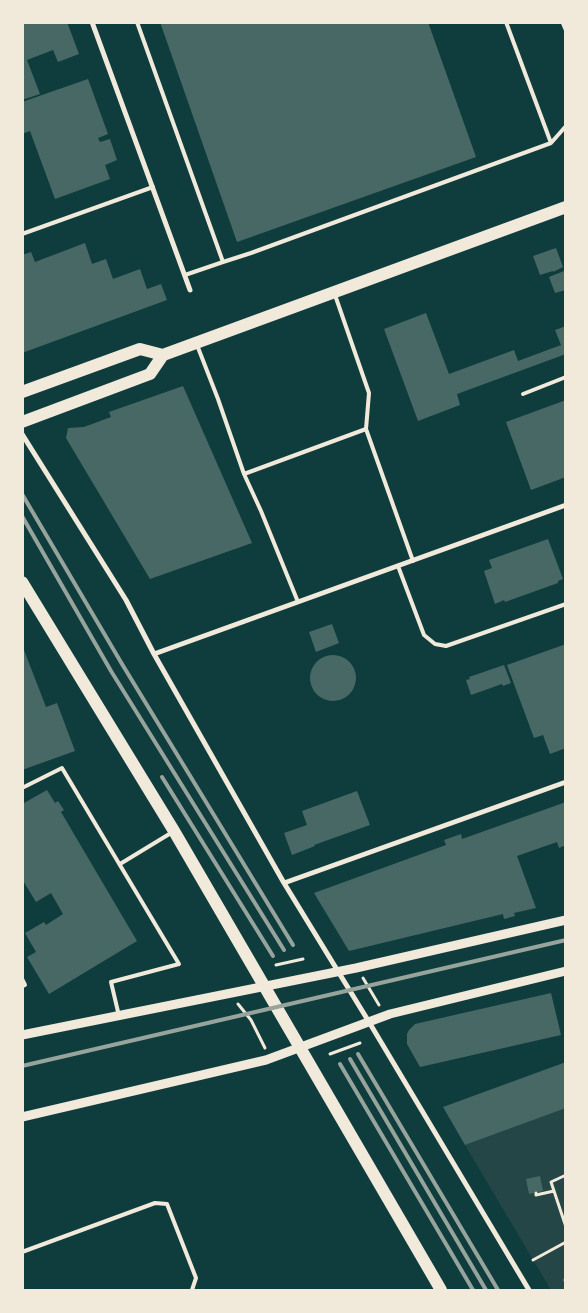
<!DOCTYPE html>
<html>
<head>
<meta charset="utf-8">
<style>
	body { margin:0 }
	#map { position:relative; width:588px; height:1313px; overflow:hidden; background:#0f3d3e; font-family:"Nunito Sans",sans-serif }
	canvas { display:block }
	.frame { position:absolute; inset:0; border:24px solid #f1e9da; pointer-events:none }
</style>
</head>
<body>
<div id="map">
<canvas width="588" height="1313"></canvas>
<div class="frame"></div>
</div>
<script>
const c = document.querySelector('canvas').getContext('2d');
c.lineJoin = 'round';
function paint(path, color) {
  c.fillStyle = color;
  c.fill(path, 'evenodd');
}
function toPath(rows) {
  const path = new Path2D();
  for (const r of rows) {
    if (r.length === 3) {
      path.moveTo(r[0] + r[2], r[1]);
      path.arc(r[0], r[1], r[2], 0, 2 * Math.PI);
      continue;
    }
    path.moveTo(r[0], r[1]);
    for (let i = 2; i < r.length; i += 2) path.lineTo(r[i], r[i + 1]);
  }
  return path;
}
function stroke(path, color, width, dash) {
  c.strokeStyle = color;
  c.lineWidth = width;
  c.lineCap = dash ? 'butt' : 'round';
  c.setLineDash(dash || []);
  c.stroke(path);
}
paint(toPath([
	[565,1108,565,1290,551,1290,465,1145]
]), '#244646');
paint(toPath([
	[22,22,67,22,79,54,58,62,53,50,27,60,40,94,22,100],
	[160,22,428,22,476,157,237,242],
	[88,79,108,134,98,138,100,142,110,139,117,160,105,165,110,179,55,199,30,131,22,134,22,102],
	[85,243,92,264,106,259,113,279,140,269,147,289,161,284,167,300,22,353,22,255,31,252,35,262],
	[556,248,563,267,553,272,553,271,540,275,533,256],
	[564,271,566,290,555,293,549,277],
	[426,313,449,374,514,350,518,361,561,345,555,330,566,326,566,354,457,394,460,405,418,421,384,329],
	[183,386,252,543,150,579,66,438,68,428,84,427,111,417,109,412],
	[566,400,566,477,531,490,506,422],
	[548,539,563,579,558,581,558,583,505,602,504,600,495,604,484,571,492,568,489,560],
	[332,624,339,643,316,652,309,632],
	[566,644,566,748,550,754,543,735,534,738,507,665],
	[22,645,46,707,57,703,75,751,22,770],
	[333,678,23],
	[504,665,511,683,503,686,502,684,471,695,466,680,470,679,469,677],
	[47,790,55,803,58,801,64,810,61,812,137,941,49,994,27,957,36,952,25,933,44,922,46,925,63,914,51,893,36,902,22,879,22,800,24,803],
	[357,791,370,825,314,845,315,846,292,855,284,833,307,825,302,811],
	[566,802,566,845,559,848,557,842,517,856,536,908,514,913,515,916,504,919,503,914,349,951,314,893,446,845,444,840,461,834,462,839],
	[551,993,561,1035,420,1067,407,1044,407,1034,409,1030,415,1024],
	[566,1062,566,1108,465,1145,443,1107],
	[540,1176,543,1191,529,1194,526,1179]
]), '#486865');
stroke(toPath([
	[276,965,303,959],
	[363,978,379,1005],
	[238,1004,251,1020,265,1048],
	[330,1054,360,1043],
	[566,1175,551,1182,566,1227],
	[536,1193,536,1195,554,1191],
	[533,1260,566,1242],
	[565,1280,566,1280]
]), '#f1e9da', 3);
stroke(toPath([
	[137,22,223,262,251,253,551,143,566,126],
	[506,22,551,143],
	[22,234,153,187],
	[185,275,223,262],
	[197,345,218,399,244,474,261,511,298,602],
	[523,394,566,377],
	[366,429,413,561],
	[244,474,366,429,369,393,335,295],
	[398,566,424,635,435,644,446,646,566,604],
	[22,788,62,768,179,964,111,982,119,1016],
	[120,864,171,833],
	[22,979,25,985,22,986],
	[22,1252,155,1203,167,1204,196,1278,192,1290]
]), '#f1e9da', 4);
stroke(toPath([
	[92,22,190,290],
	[563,22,566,29],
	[22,434,126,600,154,654,284,883,369,1022,529,1290],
	[154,654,566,505],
	[284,883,566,782]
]), '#f1e9da', 5);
stroke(toPath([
	[22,1035,356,968,566,920],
	[22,1117,266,1060,390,1014,566,971]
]), '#f1e9da', 9);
stroke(toPath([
	[22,392,140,349,163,355],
	[22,422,150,374,163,355,566,207],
	[22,582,174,831,441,1290]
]), '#f1e9da', 12);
stroke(toPath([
	[22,494,122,664,293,945],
	[22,516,111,671,284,950],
	[162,777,273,956],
	[358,1054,498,1290],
	[350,1059,486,1290],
	[340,1064,473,1290],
	[22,1066,566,940]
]), '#97a49c', 4);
</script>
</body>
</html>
